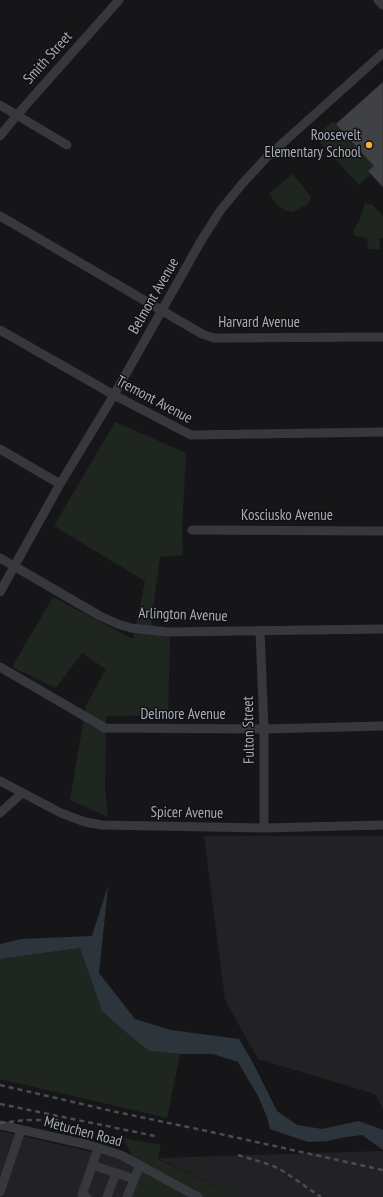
<!DOCTYPE html>
<html>
<head>
<meta charset="utf-8">
<style>
	body { margin:0 }
	canvas { display:block; background:#161618 }
</style>
</head>
<body>
<canvas width="383" height="1197"></canvas>
<script>
const c = document.querySelector('canvas').getContext('2d');
c.lineJoin = 'round';
function paint(path, color) {
  c.fillStyle = color;
  c.fill(path, 'evenodd');
}
function toPath(rows) {
  const path = new Path2D();
  for (const r of rows) {
    path.moveTo(r[0], r[1]);
    for (let i = 2; i < r.length; i += 2) path.lineTo(r[i], r[i + 1]);
  }
  return path;
}
function stroke(path, color, width, dash) {
  c.strokeStyle = color;
  c.lineWidth = width;
  c.lineCap = dash ? 'butt' : 'round';
  c.setLineDash(dash || []);
  c.stroke(path);
}
function drawText(font, color, halo, rows, align = 'center') {
  c.font = font + ' "PT Sans Narrow",sans-serif';
  c.lineWidth = 3;
  c.setLineDash([]);
  c.textBaseline = 'middle';
  c.strokeStyle = halo;
  c.fillStyle = color;
  for (const [text, x, y, turn = 0] of rows) {
    c.save();
    c.translate(x, y);
    c.rotate((+turn || 0) * Math.PI / 180);
    c.textAlign = isNaN(turn) ? turn : align;
    if (halo) c.strokeText(text, 0, 0);
    c.fillText(text, 0, 0);
    c.restore();
  }
}
paint(toPath([
	[204,836,383,836,383,1109,375,1094,258,1059,225,1000],
	[0,1131,135,1162,130,1197,0,1197],
	[383,1151,383,1197,238,1197,158,1158]
]), '#222225');
paint(toPath([
	[333,121,374,166,368,171,371,174,359,185,315,137],
	[293,174,311,197,308,204,292,212,287,211,277,205,269,194],
	[365,203,373,205,383,216,383,238,379,238,380,249,368,249,367,238,355,236,353,231,360,219],
	[115,422,186,453,182,530,183,555,160,557,151,623,170,638,168,715,106,716,105,787,108,817,70,800,86,706,106,669,82,653,56,688,12,667,53,597,133,639,145,581,54,526],
	[80,948,102,1011,122,1029,149,1051,180,1054,167,1118,0,1079,0,959],
	[123,1138,161,1145,158,1159,238,1197,130,1197,135,1162]
]), '#1e261f');
paint(toPath([
	[108,886,99,973,135,1019,171,1030,239,1039,253,1063,277,1111,297,1125,322,1129,359,1121,383,1130,383,1150,362,1135,346,1137,328,1141,308,1142,270,1129,267,1117,258,1096,238,1062,213,1054,180,1054,149,1051,122,1029,102,1011,80,948,0,959,0,944,21,939,92,936]
]), '#2c353c');
const building = toPath([
	[383,82,383,187,368,171,374,166,336,124,383,82]
]);
paint(building, '#404145');
stroke(building, '#303034', 1);
stroke(toPath([
	[378,0,383,5],
	[0,105,67,145],
	[0,136,17,115,119,0],
	[0,216,202,334,214,338,383,337],
	[0,330,114,395,191,435,383,432],
	[0,449,60,484],
	[192,530,383,531],
	[0,558,100,616,118,624,131,628,167,632,383,629],
	[0,592,60,484,114,395,201,241,220,211,242,184,266,158,383,53],
	[260,631,264,729,264,828],
	[0,667,105,728,264,729,383,726],
	[0,781,61,813,85,822,102,825,264,828,383,825],
	[0,813,22,793],
	[0,1125,89,1145,121,1155,198,1197],
	[92,1165,116,1173,107,1197],
	[116,1173,134,1179],
	[0,1192,21,1130],
	[87,1197,82,1195,98,1148],
	[127,1197,140,1165]
]), '#37383d', 9);
stroke(toPath([
	[0,1085,112,1111,202,1130,383,1170],
	[0,1104,155,1136],
	[0,1123,26,1120,58,1120],
	[238,1155,271,1165,283,1171,321,1197]
]), '#4a4c52', 2.5, [5, 4]);
for (const [x, y, r, color] of [
	[369,145,4,"#f2b134"]
]) {
  const dot = new Path2D();
  dot.arc(x, y, r, 0, 2 * Math.PI);
  c.fillStyle = color;
  c.fill(dot);
  stroke(dot, '#111113', 1.5);
}
drawText('15px', '#a8adb8', '#111113', [
	["Smith Street",48,58,-48],
	["Belmont Avenue",154,296,-60],
	["Harvard Avenue",259,323],
	["Tremont Avenue",154,400,28],
	["Kosciusko Avenue",287,516],
	["Arlington Avenue",183,615,2],
	["Delmore Avenue",183,715],
	["Fulton Street",249,730,-91],
	["Spicer Avenue",187,813,1],
	["Metuchen Road",83,1132,15]
]);
drawText('15px', '#a8adb8', '#111113', [
	["Roosevelt",361,136],
	["Elementary School",361,153]
], 'right');
</script>
</body>
</html>
